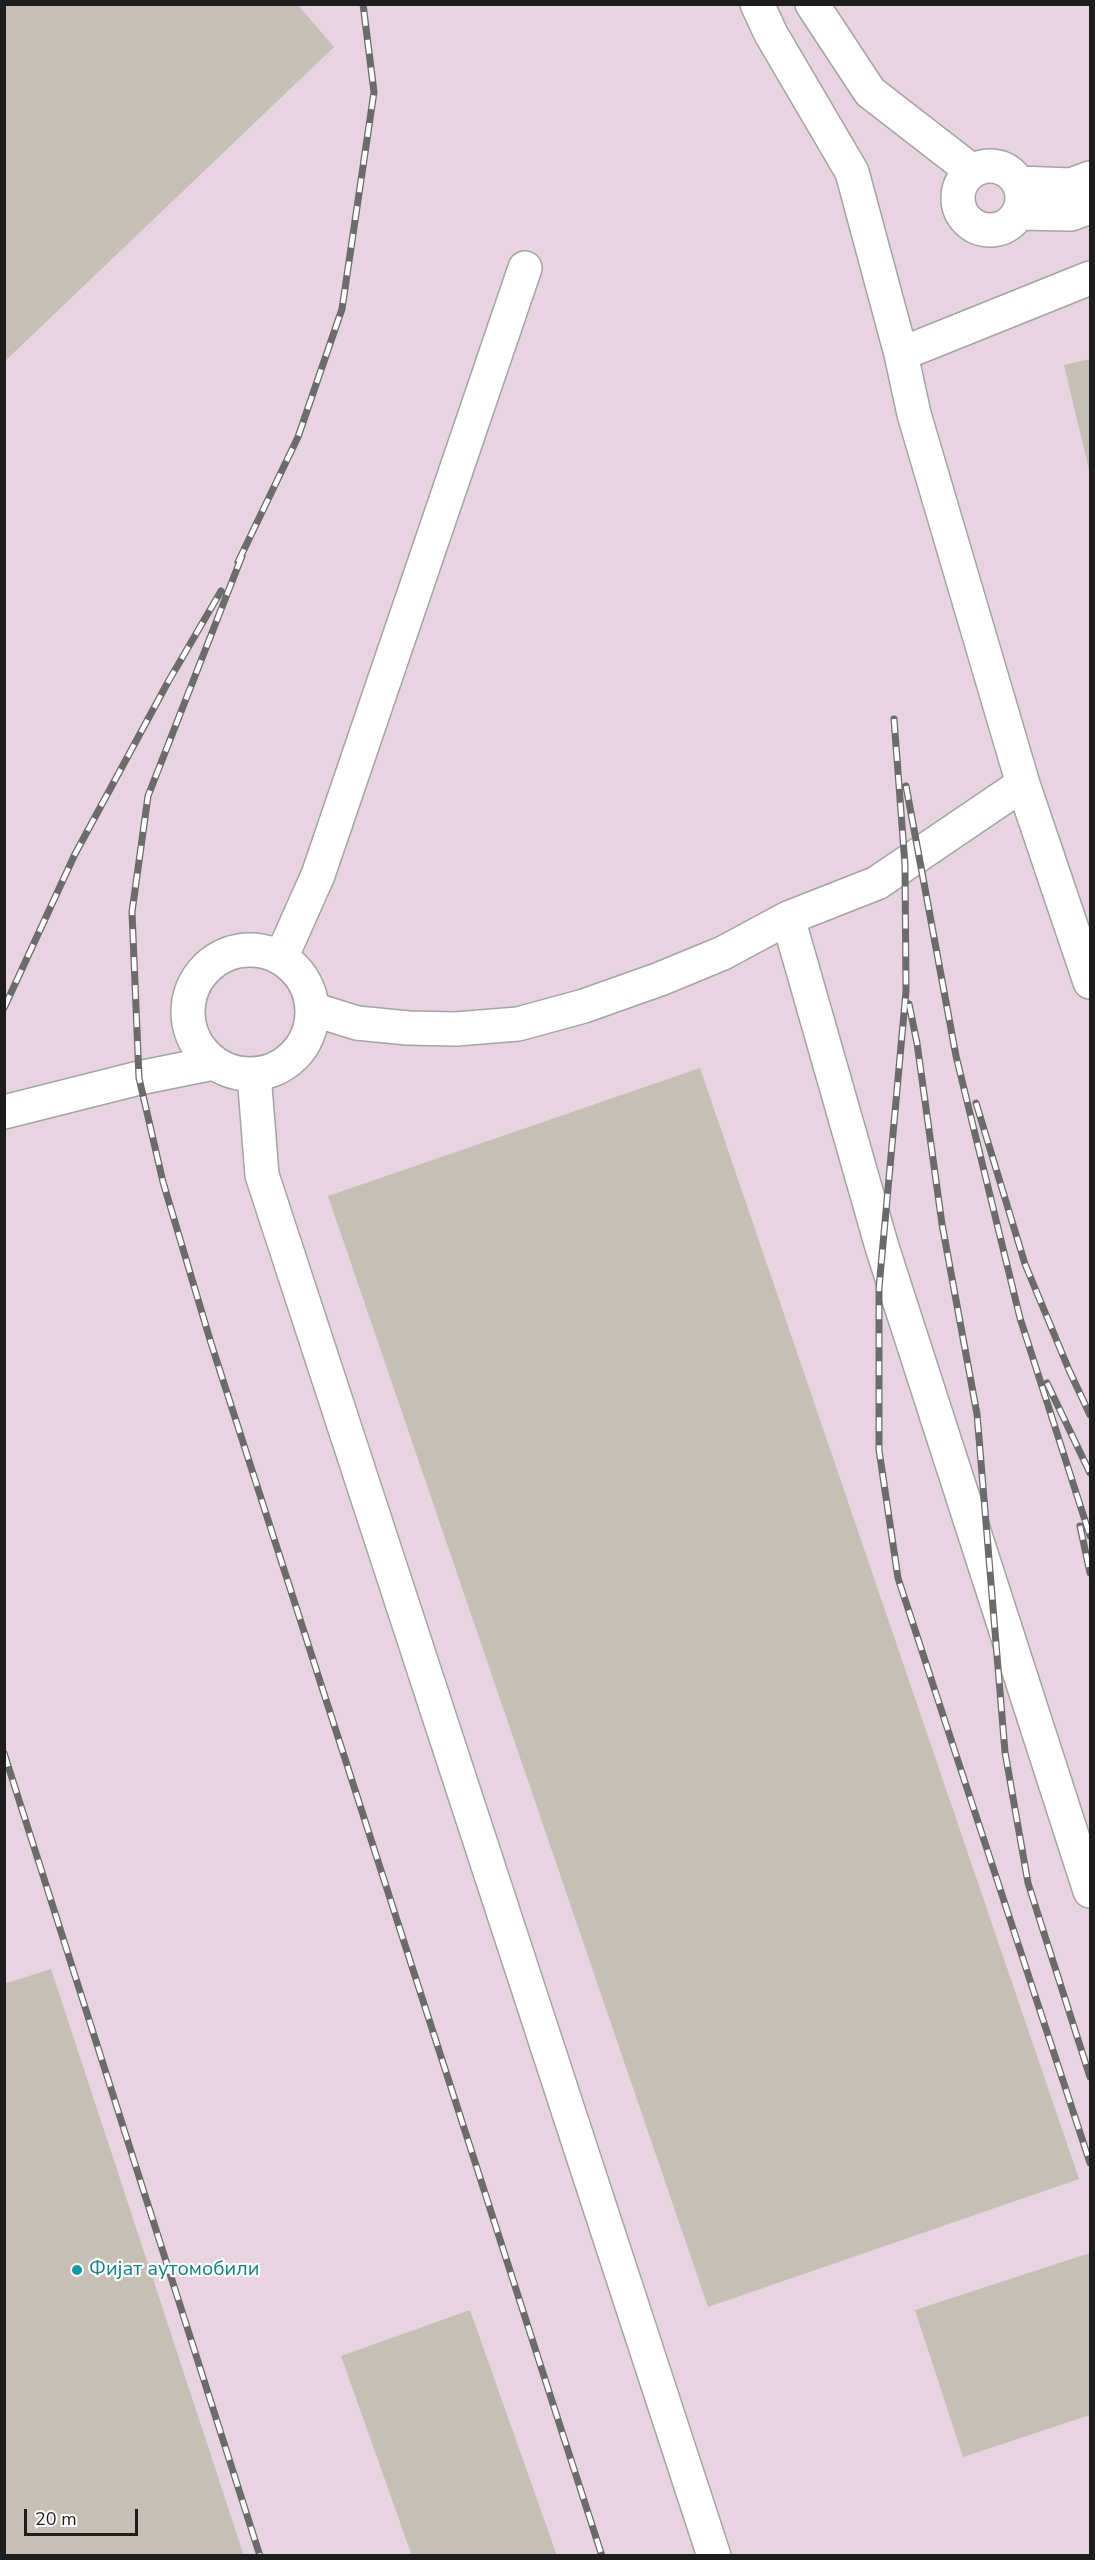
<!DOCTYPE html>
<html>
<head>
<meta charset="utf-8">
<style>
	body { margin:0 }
	#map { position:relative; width:1095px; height:2560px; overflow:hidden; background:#eeece2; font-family:"Nunito Sans",sans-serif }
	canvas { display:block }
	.frame { position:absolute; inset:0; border:6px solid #1d1d1d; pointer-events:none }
	.scale { position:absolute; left:24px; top:2509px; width:114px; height:27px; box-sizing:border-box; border:3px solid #1d1d1d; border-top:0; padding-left:8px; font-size:18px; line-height:21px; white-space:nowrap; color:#1d1d1d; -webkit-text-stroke:4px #fff; paint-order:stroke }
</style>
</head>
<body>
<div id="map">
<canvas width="1095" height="2560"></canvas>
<div class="frame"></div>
<div class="scale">20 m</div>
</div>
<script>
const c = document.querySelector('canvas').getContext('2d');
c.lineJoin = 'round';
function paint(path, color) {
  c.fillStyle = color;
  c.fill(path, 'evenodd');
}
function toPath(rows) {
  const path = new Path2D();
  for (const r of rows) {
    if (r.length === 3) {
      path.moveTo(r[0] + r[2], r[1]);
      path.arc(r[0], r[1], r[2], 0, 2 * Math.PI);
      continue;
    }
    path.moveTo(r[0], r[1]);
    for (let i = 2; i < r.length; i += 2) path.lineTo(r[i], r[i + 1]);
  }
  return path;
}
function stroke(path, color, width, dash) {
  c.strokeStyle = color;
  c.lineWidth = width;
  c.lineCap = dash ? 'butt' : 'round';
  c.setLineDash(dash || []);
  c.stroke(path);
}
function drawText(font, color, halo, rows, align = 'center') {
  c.font = font + ' "Nunito Sans",sans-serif';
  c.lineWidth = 4.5;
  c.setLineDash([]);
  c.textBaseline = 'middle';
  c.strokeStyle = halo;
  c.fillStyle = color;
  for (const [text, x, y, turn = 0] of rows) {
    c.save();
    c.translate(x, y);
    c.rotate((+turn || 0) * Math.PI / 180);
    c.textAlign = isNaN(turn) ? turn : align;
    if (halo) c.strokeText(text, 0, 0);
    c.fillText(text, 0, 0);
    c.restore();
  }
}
paint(toPath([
	[5,5,1090,5,1090,2555,5,2555]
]), '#e8d3e1');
paint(toPath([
	[4,4,297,4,334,47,4,362],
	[1090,359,1090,474,1064,365],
	[700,1068,1079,2179,708,2307,328,1196],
	[51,1969,244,2556,4,2556,4,1984],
	[1090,2253,1090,2415,963,2457,915,2310],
	[470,2310,557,2556,412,2556,341,2356]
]), '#c6bfb5');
const minor = toPath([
	[757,4,771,34,852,172,901,354,1090,278],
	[812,4,870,92,972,171],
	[990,198,32],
	[1019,183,1071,185,1090,178],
	[1019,213,1071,214,1090,207],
	[901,354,914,414,1023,784,1090,982],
	[788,918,882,1247,1090,1891],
	[250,1012,62],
	[281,958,318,875,525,268],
	[312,1009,357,1023,408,1028,456,1029,518,1024,584,1006,660,979,723,953,788,918,877,883,1023,784],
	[254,1074,262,1175,714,2556],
	[4,1112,139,1078,213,1063]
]);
stroke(minor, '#a4a4a4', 36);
stroke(minor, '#fff', 33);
const rail = toPath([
	[242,556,148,796,132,912,139,1078,163,1182,211,1343,602,2556],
	[238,562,298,437,342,309,374,92,363,4],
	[894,719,905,865,906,991,879,1288,879,1450,898,1578,1090,2163],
	[906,786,956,1056,1020,1318,1090,1536],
	[909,1004,917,1043,942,1224,977,1414,1005,1752,1028,1883,1090,2077],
	[4,1008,75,854,168,682,221,591],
	[976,1103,1025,1264,1069,1370,1090,1415],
	[1047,1383,1090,1473],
	[1080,1526,1090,1573],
	[4,1753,260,2556]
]);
stroke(rail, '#6b6b6b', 7);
stroke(rail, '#fff', 4.5, [14]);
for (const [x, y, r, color] of [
	[77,2270,6,"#0f9aa8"]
]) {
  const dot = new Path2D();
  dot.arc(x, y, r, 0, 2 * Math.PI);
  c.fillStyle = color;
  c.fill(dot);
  stroke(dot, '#fff', 2);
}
drawText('20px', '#0d838f', '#fff', [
	["Фијат аутомобили",89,2270]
], 'left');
</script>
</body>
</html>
